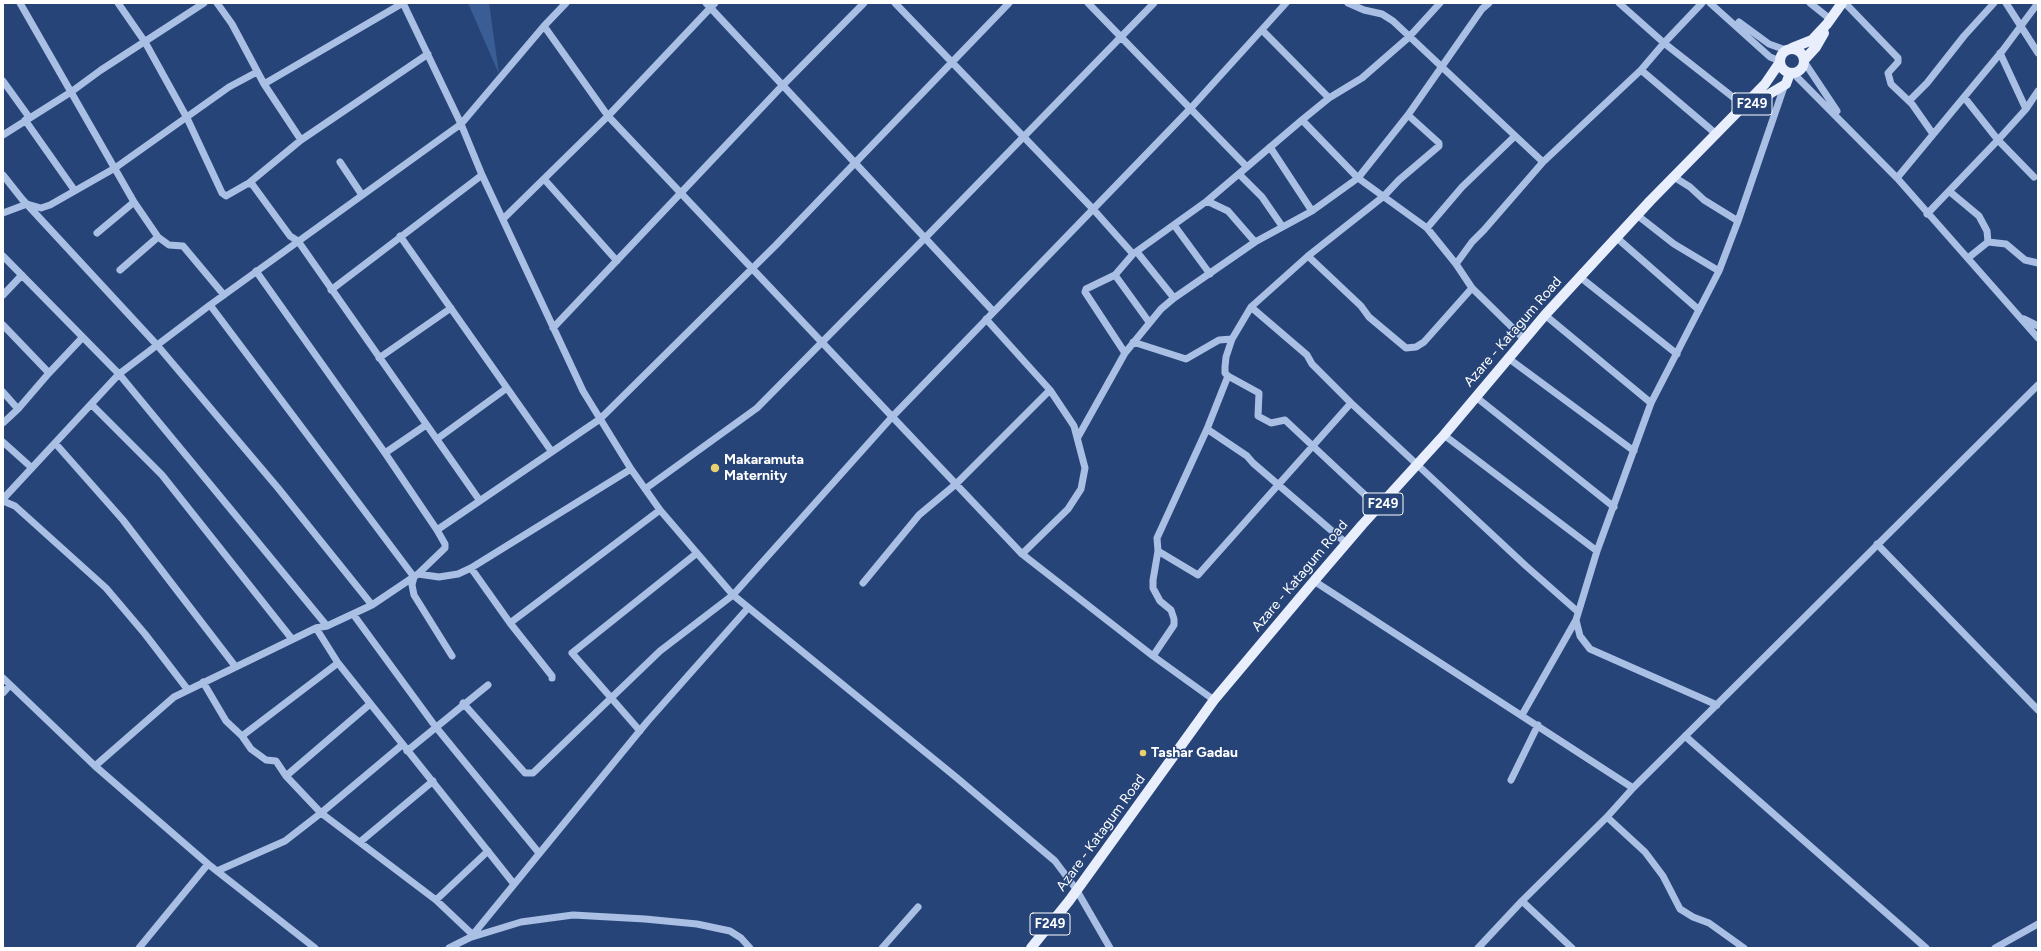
<!DOCTYPE html>
<html>
<head>
<meta charset="utf-8">
<style>
	body { margin:0 }
	#map { position:relative; width:2041px; height:951px; overflow:hidden; background:#274478; font-family:Figtree,sans-serif }
	canvas { display:block }
	.frame { position:absolute; inset:0; border:4px solid #fff; pointer-events:none }
</style>
</head>
<body>
<div id="map">
<canvas width="2041" height="951"></canvas>
<div class="frame"></div>
</div>
<script>
const c = document.querySelector('canvas').getContext('2d');
c.lineJoin = 'round';
function paint(path, color) {
  c.fillStyle = color;
  c.fill(path, 'evenodd');
}
function toPath(rows) {
  const path = new Path2D();
  for (const r of rows) {
    if (r.length === 3) {
      path.moveTo(r[0] + r[2], r[1]);
      path.arc(r[0], r[1], r[2], 0, 2 * Math.PI);
      continue;
    }
    path.moveTo(r[0], r[1]);
    for (let i = 2; i < r.length; i += 2) path.lineTo(r[i], r[i + 1]);
  }
  return path;
}
function stroke(path, color, width, dash) {
  c.strokeStyle = color;
  c.lineWidth = width;
  c.lineCap = dash ? 'butt' : 'round';
  c.setLineDash(dash || []);
  c.stroke(path);
}
function drawText(font, color, halo, rows, align = 'center') {
  c.font = font + ' Figtree,sans-serif';
  c.lineWidth = 3;
  c.setLineDash([]);
  c.textBaseline = 'middle';
  c.strokeStyle = halo;
  c.fillStyle = color;
  for (const [text, x, y, turn = 0] of rows) {
    c.save();
    c.translate(x, y);
    c.rotate((+turn || 0) * Math.PI / 180);
    c.textAlign = isNaN(turn) ? turn : align;
    if (halo) c.strokeText(text, 0, 0);
    c.fillText(text, 0, 0);
    c.restore();
  }
}
paint(toPath([
	[468,3,489,3,499,74]
]), '#3b5d95');
stroke(toPath([
	[20,3,134,202,158,237,169,245,183,246,224,295],
	[118,3,145,42,187,118,222,193,226,196,247,184,252,184,290,236,298,241,480,501],
	[217,3,232,24,264,84,301,140],
	[403,3,461,124,482,175,583,391,631,469,660,510,733,595,957,778,1055,861,1076,889,1110,948],
	[706,3,993,311],
	[895,3,1093,209,1133,254],
	[1088,3,1247,167],
	[1348,3,1364,10,1382,14,1393,21,1543,162,1641,70,1664,43,1702,3],
	[1619,3,1664,43,1743,105],
	[1710,3,1770,57,1780,61],
	[1810,3,1830,19],
	[1845,3,1898,58,1898,62,1888,73,1891,84,1912,104,1933,134],
	[2006,3,2038,53],
	[1739,22,1769,44,1783,49,1789,49],
	[544,26,608,116,1022,554,1153,656,1214,700],
	[1262,30,1329,98],
	[2000,53,2026,109],
	[1805,63,1837,111],
	[1641,70,1715,133],
	[1793,73,1897,178,2038,338],
	[3,81,29,117],
	[264,84,403,3],
	[1964,97,1998,140,2034,177],
	[1909,101,1927,83,1964,36,1994,3],
	[25,120,75,191],
	[1302,120,1358,178,1427,228,1456,264,1472,288,1524,339],
	[3,135,71,92,101,70,204,3],
	[1270,147,1312,211],
	[340,162,362,195],
	[1239,174,1262,197,1282,226],
	[3,175,22,199,157,345,278,488,372,605],
	[1674,177,1690,187,1704,200,1738,221],
	[1897,178,2003,50,2038,3],
	[544,179,617,261],
	[249,183,301,140,428,54],
	[1949,191,1979,216,1987,231,1988,242],
	[1207,201,1228,211,1255,242],
	[3,213,27,204,41,208,50,205,115,168,229,87,257,72],
	[1927,214,1998,140,2026,109,2038,91],
	[1637,215,1674,244,1719,271],
	[503,219,608,116,715,3],
	[1174,225,1210,274],
	[1427,228,1462,187,1515,136],
	[97,233,134,202],
	[400,236,552,452],
	[1617,238,1699,310],
	[1137,252,1174,298],
	[3,256,119,374,327,626],
	[1308,256,1361,306,1369,317,1406,348,1416,347,1424,342,1472,288],
	[1968,258,1988,242,2006,244,2025,260,2038,263],
	[1456,264,1472,242,1484,230,1543,162],
	[120,270,158,237],
	[1115,275,1086,289,1085,292,1125,353],
	[1580,277,1677,354],
	[331,290,482,175],
	[3,295,22,275],
	[210,305,414,577],
	[1251,307,1307,355,1312,364,1351,403,1526,566,1577,611],
	[1545,315,1651,403],
	[986,319,1050,390,1074,426,1085,468,1081,489,1068,509,1022,554],
	[2024,319,2038,326],
	[1149,322,1115,275,1133,254,1207,201,1302,120,1329,98,1362,78,1409,37,1440,3],
	[3,325,49,373],
	[553,328,782,86,864,3],
	[1133,342,1186,359,1219,340,1232,339],
	[379,358,451,308],
	[1508,358,1634,451],
	[3,392,18,409],
	[1476,397,1614,507],
	[91,404,162,475,292,639],
	[3,423,18,409,49,373,82,338],
	[1207,429,1247,456,1253,463,1346,543],
	[1444,435,1597,551],
	[1078,437,1125,353,1161,309,1174,298,1255,242,1312,211,1358,178,1408,115,1482,9,1489,3],
	[437,439,507,388],
	[3,442,32,468],
	[55,443,123,520,235,666],
	[385,453,426,425],
	[645,489,757,408,925,238,1154,3],
	[3,499,119,374,210,305,461,124,544,26,566,3],
	[3,501,15,506,106,588,145,634,188,690],
	[1379,508,1285,420,1271,423,1258,416,1259,393,1228,376,1225,373,1225,367,1226,357,1232,339,1251,307,1308,256,1384,196,1399,180,1439,146,1439,143,1408,115],
	[437,530,600,419,776,245,1009,3],
	[1877,544,2038,710],
	[1158,551,1198,575,1351,403],
	[471,568,510,623,552,676,552,678],
	[418,574,439,577,458,574,471,568,631,469],
	[414,577,412,585,414,595,452,656],
	[1314,581,1633,788],
	[863,583,919,515,956,484,1050,390],
	[353,614,435,726,539,853],
	[1576,620,1580,636,1590,649,1717,705],
	[510,623,660,510],
	[316,628,338,663,514,884],
	[1153,656,1174,625,1174,619,1171,610,1160,601,1153,588,1153,580,1158,551,1157,538,1207,429,1228,376],
	[3,678,95,766,208,864,315,948],
	[203,682,226,721,242,736,251,749,266,760,276,761,286,776,321,813,436,900,473,935],
	[3,693,10,685],
	[463,703,525,773,533,773,660,651,733,595,892,417,1190,109,1286,3],
	[1522,715,1576,620,1597,551,1651,403,1719,271,1738,221,1785,84],
	[640,731,572,653,697,553],
	[242,736,338,663],
	[1685,736,1926,948],
	[407,751,488,685],
	[95,766,174,697,316,628,327,626,372,605,418,574,445,548,445,544,437,530,385,453,256,271],
	[286,776,370,704],
	[1511,780,1538,725],
	[1607,817,1645,852,1663,876,1680,909,1693,917,1709,923,1744,948],
	[360,842,433,781],
	[217,871,285,841,321,813,402,745],
	[436,900,488,851],
	[1522,901,1572,948],
	[472,937,521,922,573,915,645,919,697,924,730,931,741,938,750,948],
	[139,948,208,864],
	[449,948,471,937,647,722,748,608],
	[882,948,918,907],
	[1478,948,1522,901,1607,817,1633,788,2038,385],
	[1995,948,2038,924]
]), '#a9bfe3', 7);
stroke(toPath([
	[1792,48,1812,40,1827,24,1842,3],
	[1792,61,12],
	[1805,59,1816,47,1824,33],
	[1751,105,1786,84,1790,73],
	[1031,948,1069,901,1214,700,1314,581,1362,525,1444,435,1545,315,1650,201,1765,84,1780,62]
]), '#e8eefc', 10);
for (const [x, y, r, color] of [
	[715,468,5,"#ebd06f"],
	[1143,753,4,"#ebd06f"]
]) {
  const dot = new Path2D();
  dot.arc(x, y, r, 0, 2 * Math.PI);
  c.fillStyle = color;
  c.fill(dot);
  stroke(dot, '#274478', 1.5);
}
for (const [x, y, w] of [
	[1752,104,40],
	[1383,504,40],
	[1050,924,40]
]) {
  const box = new Path2D();
  box.roundRect(x - w / 2, y - 11, w, 22, 3);
  c.fillStyle = '#274478';
  c.fill(box);
  stroke(box, '#fff', 1);
}
drawText('bold 13px', '#fff', null, [
	["F249",1752,104],
	["F249",1383,504],
	["F249",1050,924]
]);
drawText('14px', '#fff', '#274478', [
	["Azare - Katagum Road",1513,332,-49],
	["Azare - Katagum Road",1300,576,-50],
	["Azare - Katagum Road",1101,833,-54]
]);
drawText('bold 14px', '#fff', '#274478', [
	["Makaramuta",724,460],
	["Maternity",724,476],
	["Tashar Gadau",1151,753]
], 'left');
</script>
</body>
</html>
